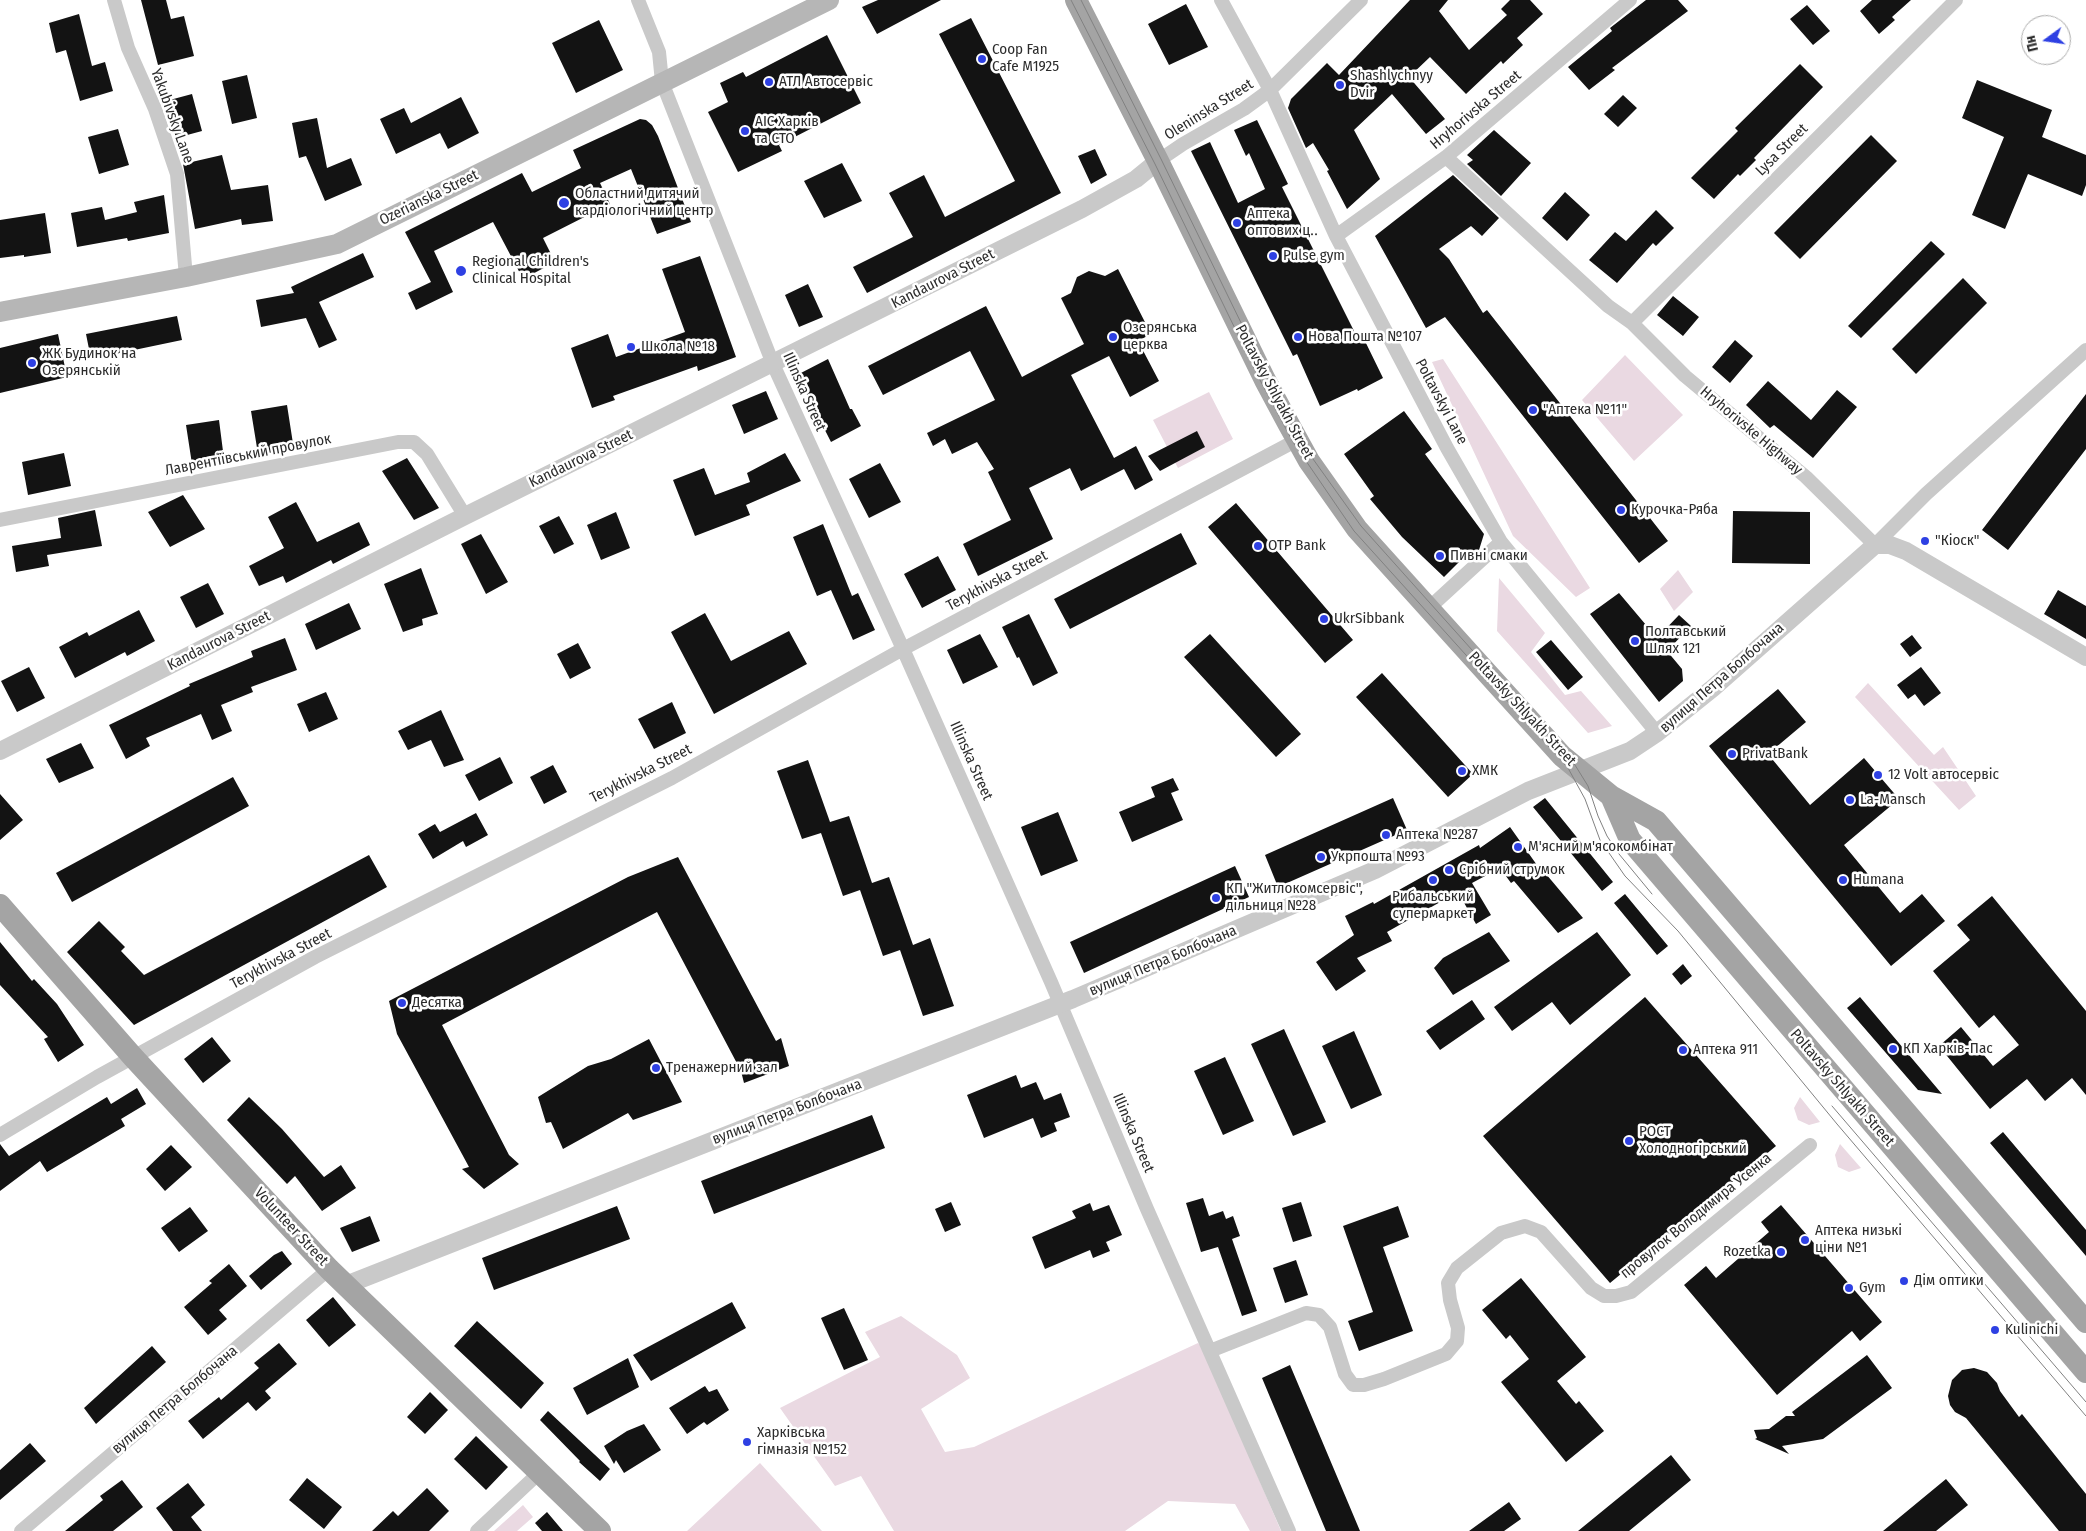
<!DOCTYPE html>
<html>
<head>
<meta charset="utf-8">
<style>
	body { margin:0 }
	#map { position:relative; width:2086px; height:1531px; overflow:hidden; background:#fff; font-family:"Fira Sans Condensed",sans-serif }
	canvas { display:block }
	.north { position:absolute; left:2021px; top:15px; width:50px; height:50px; box-sizing:border-box; background:#fff; border:1px solid #ababab; border-radius:50%; rotate:256deg; font-size:14px; font-weight:700; line-height:20px; text-align:center; color:#2c2c2c }
	.north::after { content:''; display:block; margin:auto; width:18px; height:22px; background:#2e40e3; clip-path:polygon(50% 0,100% 100%,50% 72%,0 100%) }
</style>
</head>
<body>
<div id="map">
<canvas width="2086" height="1531"></canvas>
<div class="north">Пн</div>
</div>
<script>
const c = document.querySelector('canvas').getContext('2d');
c.lineJoin = 'round';
function paint(path, color) {
  c.fillStyle = color;
  c.fill(path, 'evenodd');
}
function toPath(rows) {
  const path = new Path2D();
  for (const r of rows) {
    path.moveTo(r[0], r[1]);
    for (let i = 2; i < r.length; i += 2) path.lineTo(r[i], r[i + 1]);
  }
  return path;
}
function stroke(path, color, width, dash) {
  c.strokeStyle = color;
  c.lineWidth = width;
  c.lineCap = dash ? 'butt' : 'round';
  c.setLineDash(dash || []);
  c.stroke(path);
}
function drawText(font, color, halo, rows, align = 'center') {
  c.font = font + ' "Fira Sans Condensed",sans-serif';
  c.lineWidth = 5;
  c.setLineDash([]);
  c.textBaseline = 'middle';
  c.strokeStyle = halo;
  c.fillStyle = color;
  for (const [text, x, y, turn = 0] of rows) {
    c.save();
    c.translate(x, y);
    c.rotate((+turn || 0) * Math.PI / 180);
    c.textAlign = isNaN(turn) ? turn : align;
    if (halo) c.strokeText(text, 0, 0);
    c.fillText(text, 0, 0);
    c.restore();
  }
}
paint(toPath([
	[1625,355,1683,415,1634,461,1582,400],
	[1443,359,1590,588,1576,597,1513,536,1432,362],
	[1209,392,1233,439,1178,468,1153,420],
	[1678,570,1693,592,1674,611,1660,589],
	[1499,578,1545,633,1531,652,1565,695,1581,691,1612,726,1588,733,1497,631],
	[1868,683,1934,755,1943,747,1976,796,1959,810,1855,697],
	[1800,1097,1820,1122,1809,1125,1798,1120,1794,1108],
	[1840,1144,1861,1168,1849,1172,1838,1167,1835,1155],
	[901,1316,957,1355,970,1378,921,1409,945,1452,974,1447,1198,1343,1203,1348,1281,1531,1250,1531,1235,1504,1168,1501,1125,1531,894,1531,861,1476,835,1486,780,1408,880,1357,865,1332],
	[760,1463,822,1531,687,1531],
	[523,1505,533,1517,517,1531,494,1531]
]), '#ead9e2');
paint(toPath([
	[141,0,166,0,171,19,184,16,194,56,158,65],
	[878,0,941,0,877,34,862,7],
	[1410,0,1448,0,1439,11,1469,50,1507,15,1501,9,1510,0,1530,0,1543,14,1517,38,1523,45,1503,64,1501,61,1466,94,1430,57,1409,77,1445,119,1426,134,1392,94,1354,130,1380,179,1347,209,1327,171,1329,170,1313,143,1306,148,1288,108,1291,99,1327,63,1339,75],
	[1646,0,1678,0,1688,11,1612,68,1615,70,1589,90,1568,67,1612,31,1610,28],
	[1872,0,1911,0,1892,17,1895,20,1879,34,1860,11],
	[1186,4,1208,47,1169,65,1148,24],
	[1807,5,1830,31,1813,45,1790,19],
	[79,14,92,66,105,62,113,91,80,101,66,50,56,53,49,23],
	[971,18,1061,193,867,293,853,267,913,237,889,193,924,175,945,217,1015,181,939,34],
	[599,20,623,70,576,93,552,43],
	[827,35,861,103,779,145,782,151,738,172,708,112,728,102,720,83,743,72,746,77],
	[1800,64,1823,87,1754,158,1756,160,1740,176,1738,174,1714,199,1691,178,1738,131,1735,128],
	[247,75,257,118,232,124,222,81],
	[1977,80,2052,110,2042,137,2086,155,2086,185,2082,196,2028,174,2005,229,1972,215,2004,137,1962,118],
	[192,94,202,131,176,138,166,101],
	[1623,95,1637,108,1618,127,1604,114],
	[461,97,479,133,448,149,440,133,396,154,380,119,404,108,411,123],
	[317,118,327,168,351,158,362,185,325,201,306,156,299,158,292,123],
	[640,119,646,120,652,125,658,136,691,222,657,234,631,169,600,183,610,204,543,238,555,262,523,279,493,222,434,251,453,292,416,310,408,293,431,282,405,232,522,173,532,192,581,168,573,150],
	[1257,120,1288,184,1282,187,1358,339,1363,337,1383,378,1358,391,1357,389,1320,406,1297,354,1293,356,1191,151,1210,142,1238,203,1265,189,1249,153,1246,156,1234,130],
	[118,129,129,165,99,174,88,137],
	[1494,130,1531,163,1501,196,1467,164,1473,160,1467,155],
	[1871,135,1897,161,1800,259,1774,233],
	[1095,149,1107,175,1091,184,1078,156],
	[222,155,231,190,268,185,273,221,242,225,241,219,195,229,183,164],
	[842,163,862,201,824,218,804,181],
	[1453,175,1499,218,1482,236,1471,226,1439,249,1449,259,1483,313,1487,310,1668,541,1639,563,1445,317,1426,328,1375,236],
	[1565,192,1590,215,1567,241,1542,218],
	[164,195,169,233,128,241,127,238,77,247,71,213,102,207,105,220,137,212,134,202],
	[1656,210,1674,228,1656,246,1653,243,1617,283,1589,260,1615,232,1626,241],
	[45,213,51,253,24,257,24,255,0,258,0,220],
	[1931,241,1945,254,1861,338,1848,326],
	[363,253,374,277,319,302,337,340,319,348,306,318,261,327,256,300,294,293,291,287],
	[700,256,736,357,698,371,697,366,613,396,615,400,592,408,571,348,608,334,616,357,685,332,662,269],
	[1118,269,1151,334,1138,341,1159,381,1130,397,1109,356,1071,375,1114,458,1136,446,1153,480,1135,490,1124,469,1081,491,1070,468,1029,488,1053,539,978,576,963,544,1011,520,988,472,994,469,977,442,952,454,945,439,933,446,927,433,995,400,970,351,883,395,868,366,986,306,1022,377,1084,344,1061,298,1071,293,1077,277,1089,271,1105,276],
	[1963,278,1987,303,1916,374,1892,349],
	[808,284,823,317,799,327,785,295],
	[1673,296,1699,317,1683,336,1657,315],
	[177,316,182,340,91,359,86,334],
	[58,334,67,377,0,393,0,348],
	[1735,340,1753,356,1730,383,1712,367],
	[828,359,850,409,852,409,861,426,831,442,797,375],
	[1768,381,1811,420,1837,390,1857,407,1813,458,1774,425,1770,428,1746,405],
	[766,391,778,419,744,434,732,405],
	[2086,394,2086,449,2008,550,1982,530],
	[287,405,294,450,258,454,251,411],
	[1404,411,1432,449,1425,454,1484,534,1479,550,1460,561,1444,577,1402,537,1370,499,1374,496,1344,454],
	[219,420,224,459,192,464,186,425],
	[1197,431,1205,447,1160,471,1148,456],
	[64,453,71,486,28,495,22,462],
	[785,453,801,481,746,505,750,515,695,536,673,480,704,468,715,495,750,482,747,473],
	[407,458,439,508,414,520,382,471],
	[880,463,901,502,869,518,849,479],
	[183,495,205,529,170,547,148,512],
	[296,502,317,542,359,522,370,545,333,564,331,560,286,583,283,576,259,586,249,566,284,548,268,517],
	[1236,503,1353,640,1325,663,1208,527],
	[95,510,102,546,47,555,49,566,16,572,12,546,61,538,58,518],
	[1733,511,1810,512,1810,564,1732,563],
	[616,512,630,548,601,560,587,525],
	[559,516,574,544,554,554,539,526],
	[823,524,852,596,858,593,875,630,853,640,831,590,817,596,793,537],
	[1181,533,1197,564,1070,629,1054,599],
	[481,534,508,582,486,594,461,544],
	[938,556,956,590,922,608,904,574],
	[421,568,438,614,422,619,423,625,403,632,384,584],
	[208,583,224,614,196,628,180,597],
	[2058,590,2086,606,2086,639,2044,614],
	[1619,593,1657,638,1679,615,1691,626,1667,651,1682,669,1683,681,1659,702,1590,614],
	[349,603,361,629,316,650,305,624],
	[139,610,155,641,127,656,125,652,75,678,59,647,87,632,89,636],
	[705,613,731,661,789,631,807,664,714,714,671,632],
	[1029,614,1058,673,1033,686,1019,657,1017,658,1002,627],
	[980,634,998,667,963,684,947,650],
	[1210,634,1301,734,1276,757,1184,657],
	[1912,635,1922,648,1910,657,1900,644],
	[285,638,297,670,251,687,253,692,221,705,232,731,212,740,201,714,146,738,150,746,126,759,109,725,190,686,189,684,253,657,251,651],
	[1551,640,1583,677,1568,690,1536,652],
	[578,643,591,668,570,679,557,654],
	[29,667,45,698,17,712,1,681],
	[1921,667,1941,693,1924,706,1915,694,1908,699,1897,685],
	[1382,673,1473,774,1448,797,1356,697],
	[1778,689,1806,722,1768,754,1810,805,1864,758,1899,799,1844,845,1900,913,1922,894,1945,921,1891,966,1709,746],
	[326,692,338,719,309,732,297,704],
	[672,702,686,733,654,749,638,719],
	[441,710,464,760,444,767,431,740,408,750,398,731],
	[81,743,94,768,59,783,46,759],
	[500,757,513,783,479,801,465,775],
	[808,760,830,822,849,816,872,883,889,877,913,945,930,938,954,1006,923,1016,900,950,883,956,860,890,843,896,821,833,802,839,777,771],
	[553,765,567,792,544,804,530,777],
	[233,777,249,806,72,902,56,873],
	[1173,778,1179,790,1171,793,1183,820,1132,842,1119,812,1155,797,1151,787],
	[0,794,23,820,0,840],
	[1393,798,1407,830,1278,887,1265,855],
	[1545,798,1613,882,1602,891,1533,807],
	[1058,812,1078,861,1041,876,1021,827],
	[476,813,488,835,466,847,463,841,433,859,418,834,435,824,440,832],
	[1510,827,1544,875,1546,874,1583,918,1558,933,1514,881,1511,883,1500,868,1472,883,1491,915,1476,924,1458,892,1387,932,1392,941,1357,958,1366,971,1336,991,1316,962,1354,935,1345,916,1373,902,1374,904,1479,845,1480,848],
	[369,855,387,887,134,1025,67,952,99,921,125,947,121,951,144,975],
	[678,857,776,1041,781,1038,789,1066,744,1083,741,1071,657,912,442,1025,509,1155,519,1164,484,1189,462,1169,469,1167,397,1034,389,1001,628,877],
	[1235,866,1249,897,1084,973,1070,942],
	[1625,894,1668,946,1657,955,1614,903],
	[1992,896,2086,1011,2086,1095,2072,1078,2045,1101,2027,1079,1990,1109,1939,1046,1961,1027,1993,1066,2019,1045,1994,1015,1979,1028,1933,971,1970,940,1957,925],
	[1489,932,1510,961,1453,995,1434,968,1443,958],
	[1597,932,1631,975,1570,1025,1552,1002,1512,1031,1494,1007],
	[0,942,32,981,34,979,57,1004,84,1045,58,1062,44,1039,48,1037,0,985],
	[1683,964,1692,976,1681,985,1672,974],
	[1645,997,1776,1146,1610,1283,1483,1136],
	[1860,997,1942,1094,1918,1090,1847,1008],
	[1472,1000,1485,1019,1440,1050,1426,1031],
	[1284,1029,1326,1122,1293,1136,1251,1044],
	[1354,1031,1382,1095,1351,1109,1322,1046],
	[212,1037,231,1061,203,1083,184,1059],
	[649,1039,682,1102,633,1120,628,1113,563,1149,551,1122,546,1123,538,1097,588,1066,611,1059],
	[1225,1057,1254,1121,1223,1135,1194,1071],
	[1016,1075,1021,1088,1036,1082,1044,1100,1061,1093,1070,1117,1054,1123,1057,1131,1041,1138,1033,1118,984,1138,967,1095],
	[137,1088,146,1104,121,1119,125,1126,47,1172,40,1161,0,1191,0,1144,9,1156,107,1097,111,1104],
	[249,1097,282,1129,324,1177,341,1165,356,1188,322,1211,295,1176,287,1184,227,1120],
	[872,1115,885,1148,714,1214,701,1181],
	[2003,1132,2086,1230,2086,1256,1990,1143],
	[171,1145,192,1167,165,1191,146,1169],
	[1203,1198,1209,1216,1223,1211,1226,1219,1233,1216,1240,1236,1232,1239,1257,1311,1242,1316,1218,1247,1201,1252,1186,1203],
	[951,1202,961,1225,945,1232,935,1209],
	[1301,1202,1312,1236,1293,1242,1282,1208],
	[1090,1203,1093,1211,1109,1205,1122,1235,1106,1242,1110,1251,1093,1258,1090,1250,1045,1269,1032,1237,1076,1218,1072,1211],
	[1781,1205,1882,1322,1860,1341,1852,1331,1777,1395,1684,1285,1706,1266,1716,1278,1769,1232,1761,1222],
	[617,1206,630,1239,494,1290,482,1258],
	[1398,1206,1409,1237,1383,1247,1413,1331,1359,1351,1348,1321,1373,1312,1343,1226],
	[190,1207,208,1231,179,1252,161,1228],
	[370,1216,380,1241,352,1252,340,1228],
	[282,1251,292,1264,261,1290,249,1276,274,1255],
	[1296,1260,1308,1295,1285,1303,1273,1268],
	[229,1264,247,1286,219,1310,227,1319,208,1335,184,1307,212,1283,209,1281],
	[1521,1278,1586,1357,1557,1381,1576,1404,1579,1401,1604,1431,1566,1462,1501,1382,1529,1359,1510,1335,1506,1339,1482,1310],
	[333,1297,356,1325,329,1347,306,1320],
	[732,1302,746,1328,651,1381,633,1355],
	[844,1308,868,1360,844,1370,821,1318],
	[477,1321,544,1383,521,1409,454,1346],
	[279,1343,297,1364,265,1391,271,1398,256,1411,248,1402,203,1439,188,1421,219,1397,221,1400,259,1368,254,1363],
	[152,1346,166,1362,96,1424,84,1408],
	[1867,1355,1892,1388,1823,1439,1782,1446,1789,1454,1755,1439,1757,1438,1754,1430,1769,1429,1786,1416,1795,1416,1792,1412],
	[628,1358,639,1387,587,1415,573,1388],
	[1290,1365,1360,1531,1326,1531,1262,1378],
	[1974,1368,1987,1372,1997,1383,2000,1391,2019,1417,2022,1414,2086,1494,2086,1531,2059,1531,1966,1418,1955,1412,1950,1405,1948,1396,1952,1380,1962,1370],
	[705,1386,709,1392,717,1389,729,1410,707,1425,704,1422,687,1434,669,1408],
	[430,1392,448,1410,425,1434,407,1417],
	[548,1411,610,1469,600,1481,579,1462,580,1461,540,1420],
	[644,1424,661,1450,624,1473,616,1460,614,1464,604,1446,627,1431],
	[476,1436,508,1467,486,1490,454,1459],
	[30,1443,46,1461,0,1500,0,1470],
	[1671,1455,1691,1480,1629,1531,1578,1531],
	[307,1478,342,1507,324,1529,289,1500],
	[1946,1479,1968,1505,1936,1531,1883,1531],
	[122,1480,143,1507,113,1531,65,1531,103,1500,100,1496],
	[188,1483,205,1505,191,1517,202,1531,173,1531,156,1508],
	[427,1488,449,1511,429,1531,372,1531,393,1511,398,1516],
	[1509,1502,1521,1519,1504,1531,1469,1531],
	[547,1512,563,1531,542,1531,535,1523]
]), '#131313');
stroke(toPath([
	[114,0,128,48,155,109,177,174,186,277],
	[638,0,659,52,662,82,773,364,903,649,1051,982,1147,1209,1289,1531],
	[1221,0,1270,90,1336,236,1447,448,1501,542,1657,733],
	[1446,157,1608,306,1632,323,1685,376,1806,477,1875,545,1926,494,2086,350],
	[1158,161,1183,144,1244,109,1270,90,1361,0],
	[1336,236,1446,157,1630,0],
	[1632,323,1956,0],
	[0,520,398,442,414,442,427,454,465,516],
	[1429,608,1501,542],
	[0,1135,97,1077,315,957,672,778,903,649,1297,440],
	[1210,1351,1306,1313,1319,1315,1330,1327,1345,1374,1353,1385,1364,1385,1384,1379,1446,1354,1457,1341,1458,1328,1450,1300,1448,1283,1457,1268,1501,1233,1525,1226,1541,1232,1591,1288,1604,1296,1616,1296,1631,1292,1810,1145],
	[21,1531,329,1269],
	[477,1531,539,1473]
]), '#c9c9c9', 14);
stroke(toPath([
	[0,751,465,516,1082,209,1136,179,1158,161],
	[346,1285,1073,999,1375,870,1528,791,1630,751,1657,733,1713,688,1875,545,1890,545,1906,551,2086,657]
]), '#c9c9c9', 18);
stroke(toPath([
	[0,312,186,277,337,244,829,0]
]), '#b6b6b6', 20);
stroke(toPath([
	[1076,0,1158,161,1265,380,1288,423,1309,461,1357,529,1562,756,1611,796,1656,821,2086,1322],
	[1611,796,1630,840,2086,1372],
	[0,905,133,1057,329,1269,600,1531]
]), '#a4a4a4', 22);
stroke(toPath([
	[1071,0,1155,164,1261,382,1293,442,1354,531,1568,768,1585,799,1600,840,1625,876,1678,931,1837,1124,2086,1416],
	[1081,0,1161,159,1268,378,1313,459,1361,526,1575,765,1588,786,1598,816,1607,836,1619,854,1652,894],
	[1832,1106,2086,1402]
]), '#818181', 1);
for (const [x, y, r, color] of [
	[982,59,5,"#2e40e3"],
	[769,82,5,"#2e40e3"],
	[1340,85,5,"#2e40e3"],
	[745,131,5,"#2e40e3"],
	[564,203,6,"#2e40e3"],
	[1237,223,5,"#2e40e3"],
	[1273,256,5,"#2e40e3"],
	[461,271,6,"#2e40e3"],
	[1113,337,5,"#2e40e3"],
	[1298,337,5,"#2e40e3"],
	[631,347,5,"#2e40e3"],
	[32,363,5,"#2e40e3"],
	[1533,410,5,"#2e40e3"],
	[1621,510,5,"#2e40e3"],
	[1925,541,5,"#2e40e3"],
	[1258,546,5,"#2e40e3"],
	[1440,556,5,"#2e40e3"],
	[1324,619,5,"#2e40e3"],
	[1635,641,5,"#2e40e3"],
	[1732,754,5,"#2e40e3"],
	[1462,771,5,"#2e40e3"],
	[1878,775,5,"#2e40e3"],
	[1850,800,5,"#2e40e3"],
	[1386,835,5,"#2e40e3"],
	[1518,847,5,"#2e40e3"],
	[1321,857,5,"#2e40e3"],
	[1449,870,5,"#2e40e3"],
	[1433,880,5,"#2e40e3"],
	[1843,880,5,"#2e40e3"],
	[1216,898,5,"#2e40e3"],
	[402,1003,5,"#2e40e3"],
	[1893,1049,5,"#2e40e3"],
	[1683,1050,5,"#2e40e3"],
	[656,1068,5,"#2e40e3"],
	[1629,1141,5,"#2e40e3"],
	[1805,1240,5,"#2e40e3"],
	[1781,1252,5,"#2e40e3"],
	[1904,1281,5,"#2e40e3"],
	[1849,1288,5,"#2e40e3"],
	[1995,1330,5,"#2e40e3"],
	[747,1442,5,"#2e40e3"]
]) {
  const dot = new Path2D();
  dot.arc(x, y, r, 0, 2 * Math.PI);
  c.fillStyle = color;
  c.fill(dot);
  stroke(dot, '#fff', 2);
}
drawText('15px', '#2c2c2c', '#fff', [
	["Coop Fan",992,50],
	["Cafe M1925",992,67],
	["Shashlychnyy",1350,76],
	["Dvir",1350,93],
	["АТЛ Автосервіс",779,82],
	["АІС Харків",755,122],
	["та СТО",755,139],
	["Областний дитячий",575,194],
	["кардіологічний центр",575,211],
	["Аптека",1247,214],
	["оптових ц‥",1247,231],
	["Pulse gym",1283,256],
	["Regional Children's",472,262],
	["Clinical Hospital",472,279],
	["Озерянська",1123,328],
	["церква",1123,345],
	["Нова Пошта №107",1308,337],
	["Школа №18",641,347],
	["ЖК Будинок на",42,354],
	["Озерянській",42,371],
	["\"Аптека №11\"",1543,410],
	["Курочка-Ряба",1631,510],
	["\"Кіоск\"",1935,541],
	["OTP Bank",1268,546],
	["Пивні смаки",1450,556],
	["UkrSibbank",1334,619],
	["Полтавський",1645,632],
	["Шлях 121",1645,649],
	["PrivatBank",1742,754],
	["ХМК",1472,771],
	["12 Volt автосервіс",1888,775],
	["La-Mansch",1860,800],
	["Аптека №287",1396,835],
	["М'ясний м'ясокомбінат",1528,847],
	["Укрпошта №93",1331,857],
	["Срібний струмок",1459,870],
	["Humana",1853,880],
	["КП \"Житлокомсервіс\",",1226,889],
	["дільниця №28",1226,906],
	["Рибальський",1433,897,"center"],
	["супермаркет",1433,914,"center"],
	["Десятка",412,1003],
	["КП Харків-Пас",1903,1049],
	["Аптека 911",1693,1050],
	["Тренажерний зал",666,1068],
	["РОСТ",1639,1132],
	["Холодногірський",1639,1149],
	["Аптека низькі",1815,1231],
	["ціни №1",1815,1248],
	["Rozetka",1771,1252,"right"],
	["Дім оптики",1914,1281],
	["Gym",1859,1288],
	["Kulinichi",2005,1330],
	["Харківська",757,1433],
	["гімназія №152",757,1450]
], 'left');
drawText('15px', '#2c2c2c', '#fff', [
	["Oleninska Street",1209,110,-32],
	["Hryhorivska Street",1476,110,-40],
	["Yakubivsky Lane",172,116,70],
	["Lysa Street",1782,150,-45],
	["Ozerianska Street",429,198,-26],
	["Kandaurova Street",943,279,-27],
	["Illinska Street",804,392,66],
	["Poltavsky Shlyakh Street",1274,392,62],
	["Poltavskyi Lane",1441,402,62],
	["Hryhorivske Highway",1751,431,40],
	["Лаврентіївський провулок",248,455,-11],
	["Kandaurova Street",581,459,-26],
	["Terykhivska Street",997,581,-28],
	["Kandaurova Street",219,641,-27],
	["вулиця Петра Болбочана",1722,678,-41],
	["Poltavsky Shlyakh Street",1522,709,47],
	["Illinska Street",971,761,66],
	["Terykhivska Street",641,774,-27],
	["Terykhivska Street",281,959,-28],
	["вулиця Петра Болбочана",1163,961,-23],
	["Poltavsky Shlyakh Street",1842,1088,49],
	["вулиця Петра Болбочана",787,1112,-21],
	["Illinska Street",1133,1133,67],
	["провулок Володимира Усенка",1696,1216,-39],
	["Volunteer Street",291,1227,47],
	["вулиця Петра Болбочана",175,1400,-40]
]);
</script>
</body>
</html>
